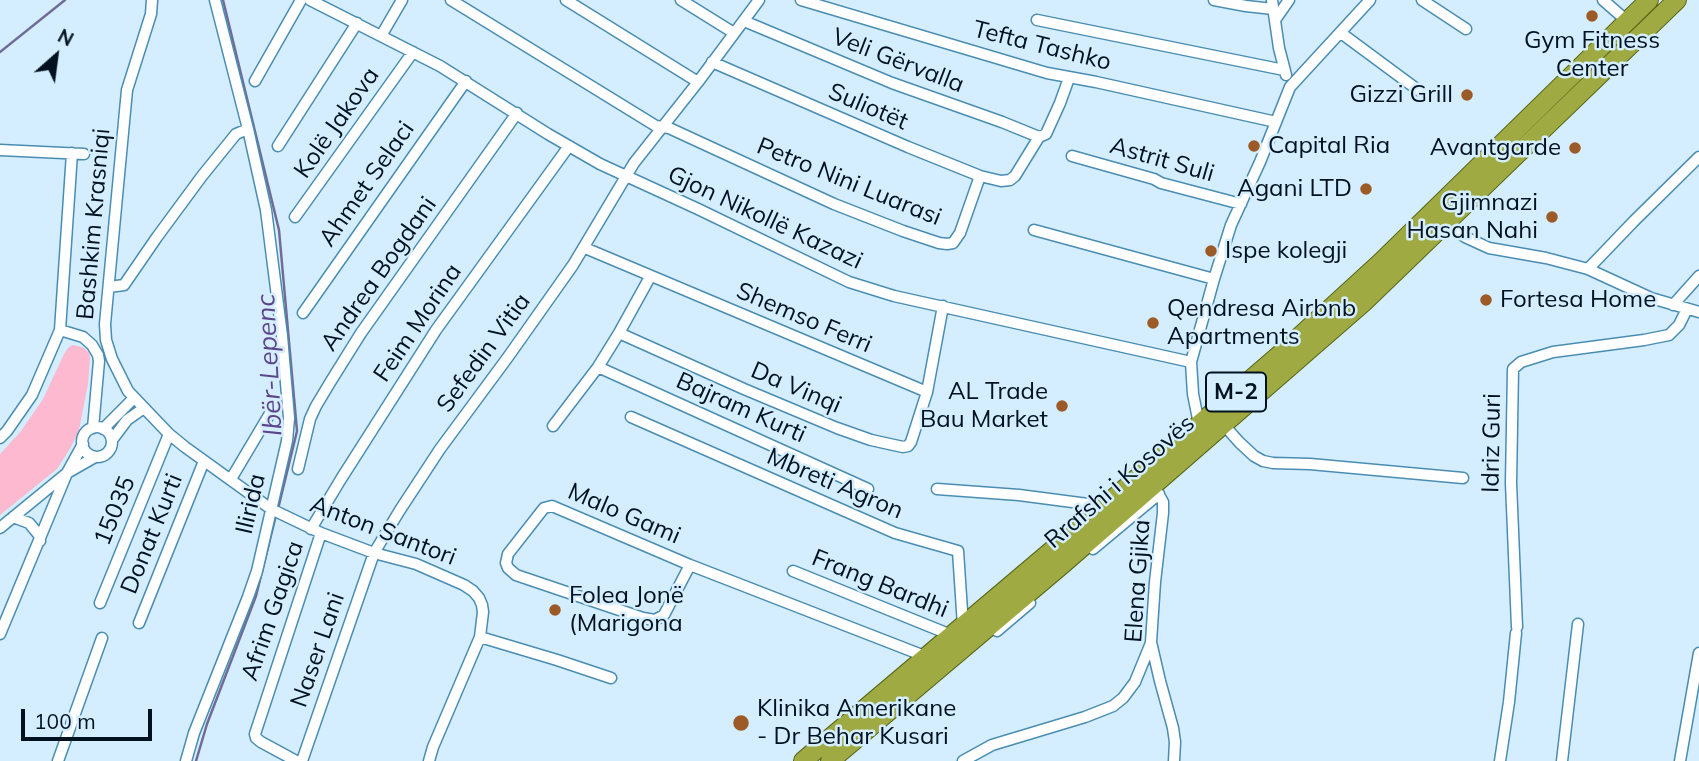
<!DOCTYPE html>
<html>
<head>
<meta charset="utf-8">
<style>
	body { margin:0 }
	#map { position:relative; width:1699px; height:761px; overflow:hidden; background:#d4eeff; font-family:Mulish,sans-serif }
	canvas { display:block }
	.north { position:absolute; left:21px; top:21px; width:70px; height:70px; -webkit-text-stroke:5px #d4eeff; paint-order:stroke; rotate:28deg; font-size:19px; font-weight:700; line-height:28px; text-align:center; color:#00111f }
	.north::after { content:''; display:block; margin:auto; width:24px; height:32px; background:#00111f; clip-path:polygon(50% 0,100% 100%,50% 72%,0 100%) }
	.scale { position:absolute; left:21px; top:709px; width:131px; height:32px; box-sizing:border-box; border:4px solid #00111f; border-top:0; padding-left:9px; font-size:21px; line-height:24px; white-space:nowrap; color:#00111f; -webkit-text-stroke:5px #d4eeff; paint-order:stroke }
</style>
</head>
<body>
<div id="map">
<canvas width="1699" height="761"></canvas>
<div class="north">N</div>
<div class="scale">100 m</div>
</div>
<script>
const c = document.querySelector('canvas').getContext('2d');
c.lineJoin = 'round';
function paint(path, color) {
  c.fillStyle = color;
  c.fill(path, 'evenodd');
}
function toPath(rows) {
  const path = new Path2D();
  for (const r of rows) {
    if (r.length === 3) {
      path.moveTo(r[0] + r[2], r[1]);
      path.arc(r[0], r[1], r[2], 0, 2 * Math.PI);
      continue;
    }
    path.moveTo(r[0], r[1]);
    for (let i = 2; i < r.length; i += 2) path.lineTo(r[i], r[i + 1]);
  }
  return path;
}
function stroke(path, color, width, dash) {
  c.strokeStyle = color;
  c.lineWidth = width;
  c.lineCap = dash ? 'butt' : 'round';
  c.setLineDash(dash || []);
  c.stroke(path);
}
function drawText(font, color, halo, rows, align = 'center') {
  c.font = font + ' Mulish,sans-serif';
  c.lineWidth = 5;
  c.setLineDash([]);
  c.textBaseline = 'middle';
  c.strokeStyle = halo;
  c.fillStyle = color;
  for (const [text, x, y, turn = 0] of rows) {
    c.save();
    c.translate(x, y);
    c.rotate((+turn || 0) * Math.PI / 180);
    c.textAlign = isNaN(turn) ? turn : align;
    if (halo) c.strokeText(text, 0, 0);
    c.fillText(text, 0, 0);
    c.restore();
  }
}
paint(toPath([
	[72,345,78,346,84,348,89,353,90,358,88,384,79,430,71,447,57,469,0,515,0,454,21,431,43,399,64,354,68,348]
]), '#fcb9d0');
stroke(toPath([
	[223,0,279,230,297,431,278,509],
	[0,52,65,0],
	[196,761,207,724,256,596,276,515]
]), '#716c97', 2.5);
const minor = toPath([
	[152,0,151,14,127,90,105,324,106,340,112,359,128,391,169,434,185,447,271,509,321,533,374,553,416,564,464,585,473,591,479,598,482,605,483,612,480,637,433,747,429,761],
	[310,0,440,66,548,134,600,164,698,209,849,282,894,296,1191,362],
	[451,0,656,126,669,128,834,204,903,231,939,243,947,244,953,243,960,233,980,176],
	[566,0,698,82],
	[681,0,734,33],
	[801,0,1047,73,1096,82,1276,122],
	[1214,0,1246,6,1273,9],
	[1272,0,1279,48,1286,75],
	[1422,0,1466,29],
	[1603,0,1627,21],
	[1037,20,1284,70],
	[1275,20,1289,0],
	[744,21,892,83,1002,122,1039,137],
	[1341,33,1418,90],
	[381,36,402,0],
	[712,62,908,147,980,176,1001,181,1010,180,1015,176,1039,137,1046,134,1060,103,1069,78],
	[255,81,301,0],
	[278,146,357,23],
	[0,150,84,154],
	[1072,156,1154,179,1161,183,1241,204],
	[295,217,413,52],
	[1447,224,1465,237,1489,248,1546,258,1588,269,1651,298,1699,312],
	[1034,230,1214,279],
	[585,248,927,392],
	[1588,269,1634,221,1699,157],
	[109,287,124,285,157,237,202,176,236,134,248,129],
	[1673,305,1699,276],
	[303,313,466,81],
	[60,330,83,337,92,345,98,355,99,361,93,428],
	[619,333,744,389,837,428,871,440,903,447,908,446,911,442,927,392,943,306],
	[598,367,868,489],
	[631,417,895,533,958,551,963,626],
	[1199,424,1193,394,1191,362,1214,279,1231,225,1260,162,1290,87,1370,0],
	[1224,425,1239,442,1254,456,1263,461,1273,463,1310,464,1463,478],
	[553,426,598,367,619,333,650,277],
	[97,442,15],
	[103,429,134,398],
	[0,438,7,431,32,395,60,330,72,153],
	[112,440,127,420,144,408],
	[298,469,310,419,316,406,331,381,361,333,517,113],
	[231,479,275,405],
	[937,489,1019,495,1103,506],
	[1156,490,1163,502,1163,513,1155,582,1151,642,1160,681,1173,728,1175,742,1174,761],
	[13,517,29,523,39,535,40,541],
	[0,528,67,473,95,457],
	[311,529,341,479,436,330,569,146],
	[1093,549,1159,494],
	[690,565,664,615,655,620,643,618,516,575,508,568,506,563,508,554,544,508,552,506,690,565,927,657],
	[793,571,951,635],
	[100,603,169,434],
	[139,623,204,461],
	[1517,627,1511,483,1513,369,1521,362,1553,352,1644,340,1669,335,1679,325,1687,309],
	[997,631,1030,603],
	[0,634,67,473,83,444],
	[480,637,557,660,611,678],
	[58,761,102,638],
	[186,761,194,733,248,597,257,571,287,441,289,418,282,336,266,210,248,129,215,0],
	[296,761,261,742,256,738,255,734,321,533],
	[302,761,374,553,400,510,440,449,508,357,573,265,634,163,698,82,759,0],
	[963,761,992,745,1085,717,1113,706,1123,698,1135,682,1151,643],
	[1500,761,1509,702,1516,633],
	[1562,761,1578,624],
	[1680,761,1699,653]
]);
const trunk = toPath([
	[803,761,1122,491,1287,348,1380,263,1649,0],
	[830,761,1063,564,1363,303,1677,0]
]);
stroke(minor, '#4a8db3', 13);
stroke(trunk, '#586717', 20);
stroke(minor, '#fff', 10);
stroke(trunk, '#a0aa42', 18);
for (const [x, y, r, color] of [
	[1592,16,7,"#9b5a26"],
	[1467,95,7,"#9b5a26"],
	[1254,146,7,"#9b5a26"],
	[1575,148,7,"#9b5a26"],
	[1366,189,7,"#9b5a26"],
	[1552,217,7,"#9b5a26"],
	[1211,251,7,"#9b5a26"],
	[1486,300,7,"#9b5a26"],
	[1153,323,7,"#9b5a26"],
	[1062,406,7,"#9b5a26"],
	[555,610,7,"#9b5a26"],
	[741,723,9,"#9b5a26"]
]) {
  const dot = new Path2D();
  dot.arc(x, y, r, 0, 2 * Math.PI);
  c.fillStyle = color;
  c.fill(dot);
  stroke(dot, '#d4eeff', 2.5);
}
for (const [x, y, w] of [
	[1236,392,60]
]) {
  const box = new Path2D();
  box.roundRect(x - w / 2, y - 19.5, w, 39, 5);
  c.fillStyle = '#d4eeff';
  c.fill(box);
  stroke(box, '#00111f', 2);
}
drawText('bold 23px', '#00111f', null, [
	["M-2",1236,392]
]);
drawText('24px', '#00111f', '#d4eeff', [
	["Gym Fitness",1592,41,"center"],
	["Center",1592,69,"center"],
	["Gizzi Grill",1453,95,"right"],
	["Capital Ria",1268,146],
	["Avantgarde",1561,148,"right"],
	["Agani LTD",1352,189,"right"],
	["Gjimnazi",1538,203,"right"],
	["Hasan Nahi",1538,231,"right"],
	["Ispe kolegji",1225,251],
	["Fortesa Home",1500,300],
	["Qendresa Airbnb",1167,309],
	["Apartments",1167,337],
	["AL Trade",1048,392,"right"],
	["Bau Market",1048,420,"right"],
	["Folea Jonë",569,596],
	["(Marigona",569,624],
	["Klinika Amerikane",757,709],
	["- Dr Behar Kusari",757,737]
], 'left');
drawText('24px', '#00111f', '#d4eeff', [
	["Tefta Tashko",1042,46,14],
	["Veli Gërvalla",898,61,21],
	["Suliotët",868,107,23],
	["Kolë Jakova",337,123,-55],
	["Astrit Suli",1162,160,16],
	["Petro Nini Luarasi",849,182,22],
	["Ahmet Selaci",367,184,-55],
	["Gjon Nikollë Kazazi",765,218,25],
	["Bashkim Krasniqi",94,224,-85],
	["Andrea Bogdani",379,274,-55],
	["Shemso Ferri",804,318,23],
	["Feim Morina",418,323,-56],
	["Sefedin Vitia",484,353,-54],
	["Da Vinqi",796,388,23],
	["Bajram Kurti",741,408,24],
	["Idriz Guri",1492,443,-89],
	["Rrafshi i Kosovës",1120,482,-41],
	["Mbreti Agron",835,484,23],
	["Ilirida",251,504,-77],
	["15035",115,511,-68],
	["Malo Gami",624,514,23],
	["Anton Santori",383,531,21],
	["Donat Kurti",152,534,-68],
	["Elena Gjika",1138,581,-86],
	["Frang Bardhi",880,584,22],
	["Afrim Gagica",273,611,-71],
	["Naser Lani",318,650,-71]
]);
drawText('italic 26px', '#5b458b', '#d4eeff', [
	["Ibër-Lepenc",270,365,-93]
]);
</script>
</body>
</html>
